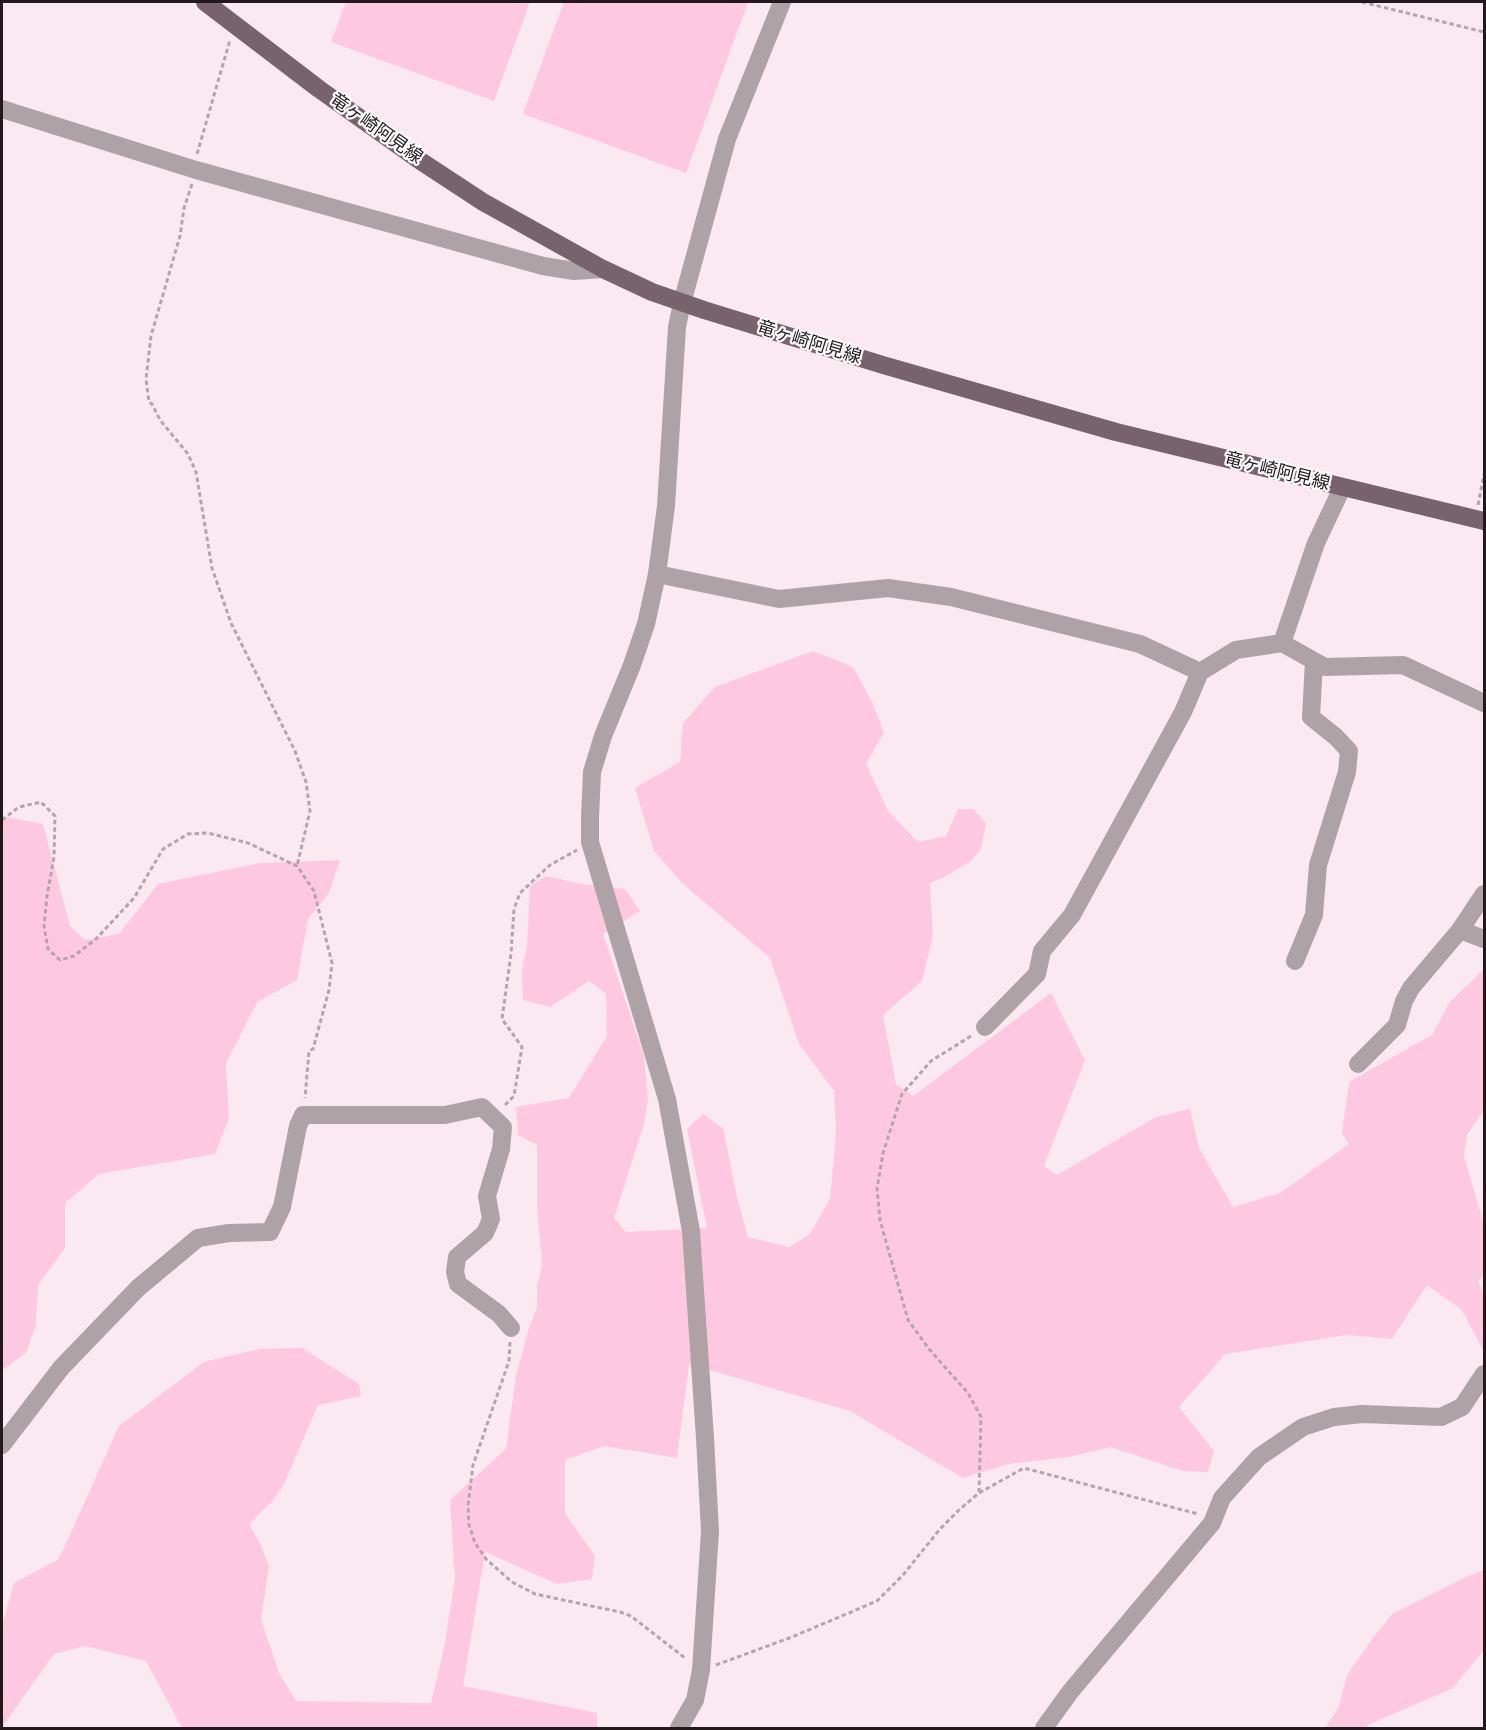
<!DOCTYPE html>
<html>
<head>
<meta charset="utf-8">
<style>
	body { margin:0 }
	#map { position:relative; width:1486px; height:1730px; overflow:hidden; background:#fbe9f1; font-family:"DM Sans",sans-serif }
	canvas { display:block }
	.frame { position:absolute; inset:0; border:3px solid #23191d; pointer-events:none }
</style>
</head>
<body>
<div id="map">
<canvas width="1486" height="1730"></canvas>
<div class="frame"></div>
</div>
<script>
const c = document.querySelector('canvas').getContext('2d');
c.lineJoin = 'round';
function paint(path, color) {
  c.fillStyle = color;
  c.fill(path, 'evenodd');
}
function toPath(rows) {
  const path = new Path2D();
  for (const r of rows) {
    path.moveTo(r[0], r[1]);
    for (let i = 2; i < r.length; i += 2) path.lineTo(r[i], r[i + 1]);
  }
  return path;
}
function stroke(path, color, width, dash) {
  c.strokeStyle = color;
  c.lineWidth = width;
  c.lineCap = dash ? 'butt' : 'round';
  c.setLineDash(dash || []);
  c.stroke(path);
}
function drawText(font, color, halo, rows, align = 'center') {
  c.font = font + ' "DM Sans","Noto Sans JP",sans-serif';
  c.lineWidth = 4.5;
  c.setLineDash([]);
  c.textBaseline = 'middle';
  c.strokeStyle = halo;
  c.fillStyle = color;
  for (const [text, x, y, turn = 0] of rows) {
    c.save();
    c.translate(x, y);
    c.rotate((+turn || 0) * Math.PI / 180);
    c.textAlign = isNaN(turn) ? turn : align;
    if (halo) c.strokeText(text, 0, 0);
    c.fillText(text, 0, 0);
    c.restore();
  }
}
paint(toPath([
	[346,2,530,2,494,101,331,42],
	[564,2,748,2,686,173,523,114],
	[813,651,853,667,873,704,884,733,866,763,888,811,918,842,946,836,958,809,973,809,986,823,981,849,971,861,944,877,930,883,933,935,922,981,883,1015,896,1084,913,1096,1051,993,1085,1060,1044,1166,1057,1175,1156,1117,1190,1109,1199,1148,1233,1207,1280,1193,1349,1144,1342,1133,1349,1082,1432,1035,1450,1002,1484,969,1484,1110,1467,1135,1464,1156,1484,1225,1484,1276,1478,1281,1484,1294,1484,1352,1462,1310,1427,1285,1392,1339,1347,1335,1225,1354,1179,1407,1214,1451,1208,1472,1183,1471,1111,1447,1069,1457,1008,1464,963,1478,850,1411,689,1364,677,1458,604,1446,565,1460,565,1513,595,1556,592,1579,557,1584,485,1552,463,1686,597,1713,597,1728,182,1728,146,1661,85,1646,54,1654,2,1727,2,1625,14,1583,59,1559,119,1426,204,1362,259,1349,302,1348,359,1384,361,1396,318,1405,284,1484,274,1499,249,1524,262,1547,269,1567,261,1619,279,1673,296,1701,431,1703,445,1643,455,1579,450,1500,506,1449,516,1375,529,1328,537,1308,537,1288,542,1264,537,1208,537,1145,518,1135,516,1107,569,1098,607,1036,606,994,589,981,550,1007,523,1000,522,971,527,945,530,886,546,876,581,884,625,889,640,911,603,934,644,1056,648,1100,644,1124,614,1218,626,1232,707,1228,687,1129,703,1114,723,1128,737,1197,748,1237,789,1247,810,1234,830,1199,836,1134,834,1091,799,1044,770,958,682,883,654,851,635,788,680,762,683,723,715,687],
	[6,817,43,824,70,926,85,940,119,934,158,884,260,863,340,860,329,893,308,919,297,980,257,1002,226,1063,229,1118,215,1154,99,1174,65,1203,65,1248,38,1285,36,1325,26,1353,2,1370,2,821],
	[1484,1570,1484,1650,1453,1688,1368,1725,1366,1728,1325,1728,1339,1707,1347,1675,1370,1642,1392,1614,1468,1576]
]), '#ffc8e1');
stroke(toPath([
	[1362,2,1484,32],
	[197,154,230,40],
	[192,184,184,208,180,236,151,336,146,379,149,402,152,404,160,420,188,454,196,472,212,568,231,623,295,751,306,782,310,811,297,866],
	[1478,505,1484,474],
	[2,820,19,807,41,802,55,816,54,857,47,896,44,926,48,949,60,960,74,956,96,939,134,898,163,849,188,834,208,833,248,843,297,866,314,891,332,963,329,990,313,1049,309,1051,305,1098],
	[971,1036,931,1061,902,1094,883,1153,877,1189,880,1220,908,1320,929,1349,968,1393,981,1417,979,1492],
	[505,1105,514,1096,522,1047,502,1019,511,954,514,909,520,893,550,865,577,850],
	[510,1342,509,1361,473,1465,468,1506,469,1525,475,1543,486,1559,512,1582,535,1594,620,1612,631,1616,685,1658],
	[716,1665,792,1637,877,1601,903,1575,940,1529,960,1509,979,1493,1024,1468,1198,1514]
]), '#b4a4ab', 3, [4.5, 3]);
stroke(toPath([
	[682,303,727,139,782,2],
	[657,574,779,599,888,588,951,597,1140,644,1200,672],
	[1282,643,1316,543,1342,488],
	[1460,930,1484,939],
	[1295,961,1314,915,1318,865,1347,772,1349,751,1336,737,1311,717,1314,661],
	[985,1027,1037,974,1042,951,1072,915,1183,712,1200,672,1236,650,1282,643,1325,667,1403,665,1484,703],
	[1358,1064,1397,1025,1404,1001,1411,988,1460,930,1484,894],
	[2,1445,61,1368,138,1288,198,1238,229,1233,270,1232,282,1207,298,1126,303,1115,445,1115,482,1107,503,1127,501,1149,487,1196,491,1219,485,1233,457,1257,455,1272,458,1284,499,1314,511,1328],
	[1044,1728,1070,1692,1212,1523,1222,1498,1259,1457,1303,1427,1334,1417,1362,1414,1441,1417,1462,1407,1484,1374]
]), '#aea2a7', 18);
stroke(toPath([
	[2,109,196,170,543,266,574,271,603,269],
	[679,1728,695,1700,701,1670,710,1531,705,1438,691,1231,667,1099,590,842,590,817,592,772,603,736,632,665,646,624,657,574,666,506,677,327,682,303]
]), '#aea2a7', 18);
stroke(toPath([
	[205,2,319,89,419,160,483,202,603,269,652,292,704,310,883,365,1116,432,1484,521]
]), '#78626c', 18);
drawText('18px', '#23191d', '#fcfcfc', [
	["竜ヶ崎阿見線",376,129,35],
	["竜ヶ崎阿見線",809,343,17],
	["竜ヶ崎阿見線",1277,472,14]
]);
</script>
</body>
</html>
